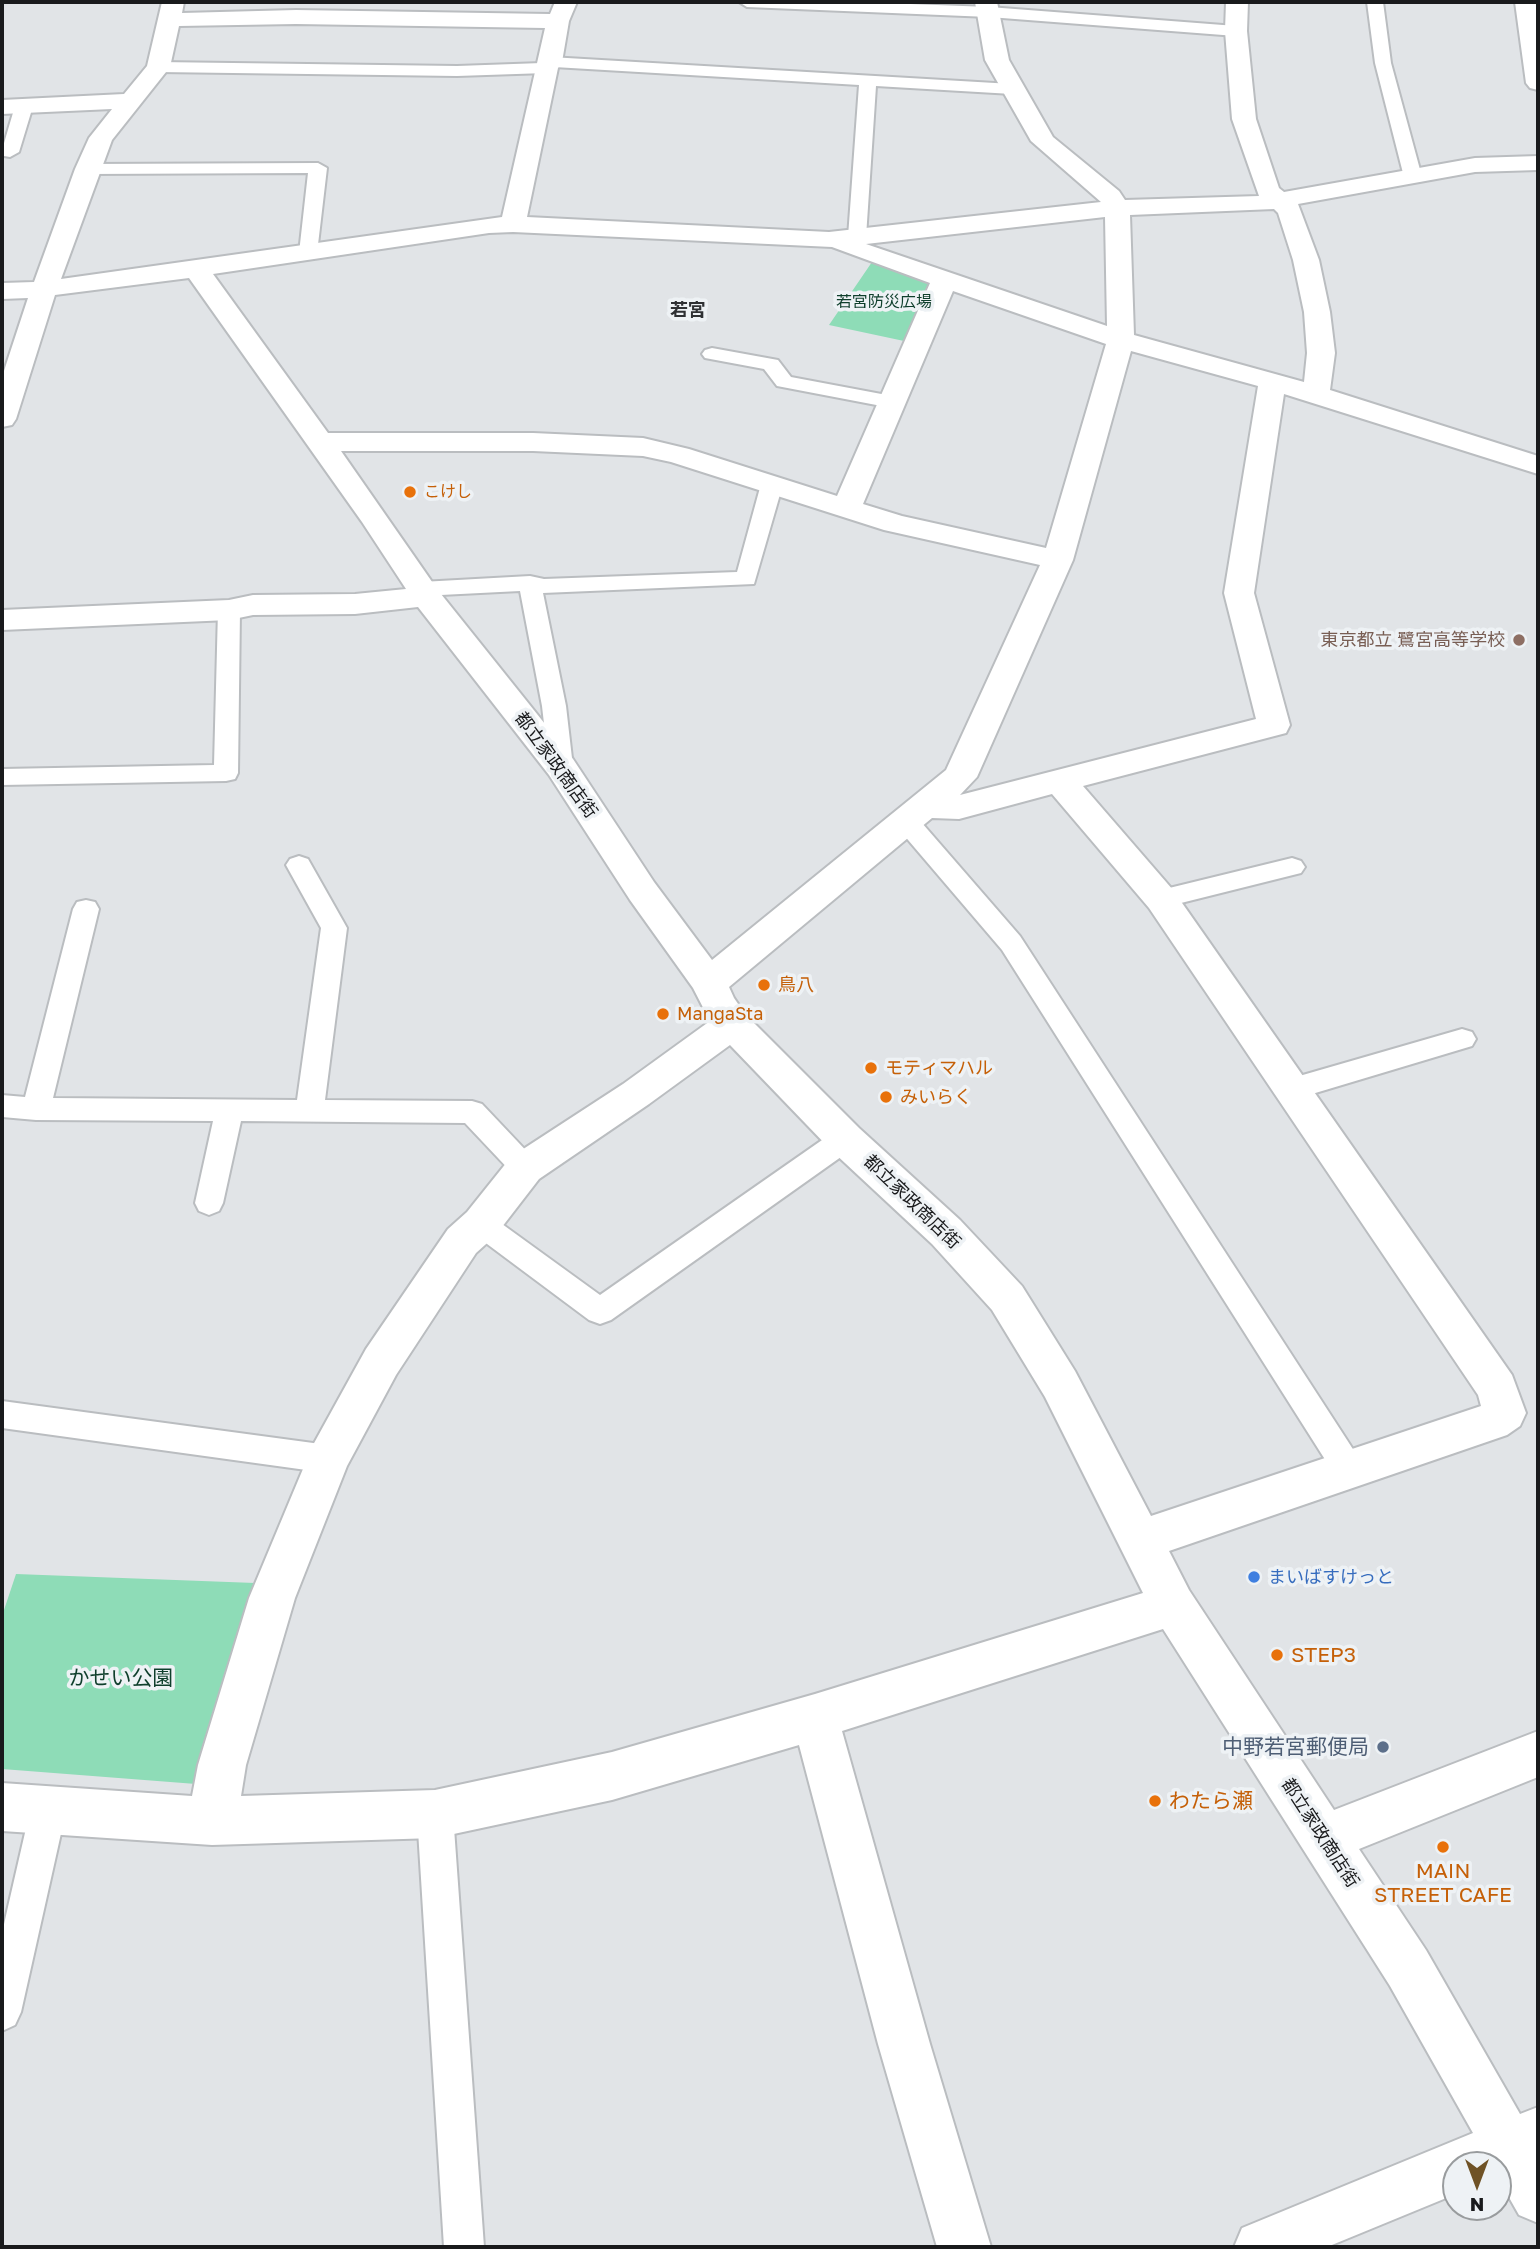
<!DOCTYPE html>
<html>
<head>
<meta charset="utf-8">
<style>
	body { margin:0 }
	#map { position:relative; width:1540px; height:2249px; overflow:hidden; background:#e1e4e7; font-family:"Golos Text",sans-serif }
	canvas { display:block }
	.frame { position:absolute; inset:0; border:4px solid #191a1c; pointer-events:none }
	.north { position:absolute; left:1442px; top:2151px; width:70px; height:70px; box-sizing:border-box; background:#eef2f5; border:2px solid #999c9e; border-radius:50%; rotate:180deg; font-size:19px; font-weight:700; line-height:28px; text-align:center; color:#191a1c }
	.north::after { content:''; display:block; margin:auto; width:24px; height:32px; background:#6f5225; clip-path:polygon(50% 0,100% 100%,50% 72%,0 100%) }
</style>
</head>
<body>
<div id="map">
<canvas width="1540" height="2249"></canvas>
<div class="frame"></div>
<div class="north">N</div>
</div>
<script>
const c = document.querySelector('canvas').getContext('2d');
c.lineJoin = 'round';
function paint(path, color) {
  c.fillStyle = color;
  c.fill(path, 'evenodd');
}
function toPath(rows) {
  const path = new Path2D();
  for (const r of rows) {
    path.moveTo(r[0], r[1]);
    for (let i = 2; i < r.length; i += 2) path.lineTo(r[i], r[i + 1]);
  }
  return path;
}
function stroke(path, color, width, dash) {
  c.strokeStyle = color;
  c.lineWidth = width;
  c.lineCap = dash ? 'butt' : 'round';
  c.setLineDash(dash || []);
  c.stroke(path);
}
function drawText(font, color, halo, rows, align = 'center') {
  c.font = font + ' "Golos Text","Noto Sans JP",sans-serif';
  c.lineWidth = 7;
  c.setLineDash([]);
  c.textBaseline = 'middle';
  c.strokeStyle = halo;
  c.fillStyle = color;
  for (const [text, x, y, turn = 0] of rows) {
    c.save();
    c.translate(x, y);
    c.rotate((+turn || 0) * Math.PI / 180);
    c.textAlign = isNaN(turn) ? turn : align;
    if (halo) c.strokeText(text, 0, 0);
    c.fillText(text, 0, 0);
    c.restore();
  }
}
paint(toPath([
	[872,262,929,283,904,341,829,325],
	[16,1574,255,1583,196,1784,2,1769,2,1616]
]), '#8edcb7');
const lane = toPath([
	[739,2,858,2,989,7,1236,26,1244,31,1236,36,989,17,747,7,739,2],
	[1367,2,1383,2,1391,63,1422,177,1419,181,1413,182,1404,177,1375,63,1367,2],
	[550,57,1012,84,1021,89,1012,94,876,86,866,237,857,243,848,237,859,85,554,67,552,72,546,73,457,76,158,72,150,67,158,62,457,66,542,63,544,58,550,57],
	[24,101,33,106,19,152,10,157,4,156,2,150,15,106,24,101],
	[318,163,327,168,317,253,308,259,299,253,308,173,87,174,78,169,87,164,318,163],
	[712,348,778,360,791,377,892,396,899,398,902,402,899,406,892,408,777,386,764,369,705,358,702,354,705,350,712,348],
	[772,478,780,479,783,484,754,584,543,593,566,706,573,767,570,773,561,775,552,773,549,767,542,706,520,591,421,596,413,594,410,589,413,584,421,582,530,576,544,579,737,572,761,484,764,479,772,478],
	[229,603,237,605,240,610,238,773,235,779,226,781,2,785,2,769,214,765,218,610,221,605,229,603],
	[906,812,915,815,1020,936,1360,1460,1365,1470,1360,1480,1349,1484,1338,1480,1002,950,897,827,894,821,897,815,906,812],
	[299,856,308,859,347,928,325,1100,472,1101,482,1104,535,1160,539,1168,535,1176,525,1179,515,1176,465,1123,241,1121,223,1203,219,1211,209,1215,199,1211,195,1203,213,1121,36,1120,2,1117,2,1095,25,1097,73,909,77,902,86,900,95,902,99,909,53,1098,297,1100,321,928,286,865,290,859,299,856],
	[1292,858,1301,861,1305,867,1301,873,1161,908,1152,906,1148,899,1152,892,1161,890,1292,858],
	[1462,1029,1472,1032,1476,1039,1472,1046,1292,1100,1282,1097,1278,1089,1282,1081,1462,1029],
	[845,1128,855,1131,859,1139,855,1147,611,1320,600,1324,589,1320,471,1232,466,1224,471,1216,481,1212,491,1216,600,1295,835,1131,845,1128],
	[2,1401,328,1445,339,1449,344,1459,339,1469,328,1473,2,1428,2,1401],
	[48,1793,60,1799,66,1811,21,2012,15,2025,2,2031,2,1933,30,1811,36,1799,48,1793],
	[435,1796,447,1802,453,1814,484,2247,444,2247,417,1814,423,1802,435,1796]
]);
const street = toPath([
	[162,2,184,2,182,13,296,10,550,14,555,2,577,2,569,21,562,62,558,68,527,217,829,232,1101,202,1031,141,985,60,975,2,997,2,1009,60,1053,137,1119,191,1125,200,1259,196,1232,119,1225,31,1226,2,1248,2,1247,31,1256,119,1279,188,1284,192,1475,158,1538,156,1538,170,1475,172,1298,204,1319,260,1330,312,1335,353,1330,390,1538,456,1538,474,1284,394,1254,593,1290,725,1286,733,1083,786,1173,890,1512,1375,1526,1413,1520,1426,1507,1435,1169,1551,1189,1590,1334,1810,1538,1731,1538,1777,1359,1849,1426,1950,1520,2114,1538,2107,1538,2223,1519,2215,1498,2178,1498,2165,1456,2165,1456,2194,1327,2247,1234,2247,1242,2228,1473,2133,1390,1986,1163,1629,842,1731,930,2044,991,2247,937,2247,878,2044,799,1745,612,1800,435,1838,212,1845,2,1831,2,1783,192,1796,198,1765,249,1598,313,1445,366,1349,448,1229,467,1212,511,1157,623,1084,710,1021,693,988,630,900,549,775,418,607,355,614,253,615,229,620,2,630,2,610,229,600,253,595,355,594,406,589,362,522,189,278,55,295,16,419,12,425,2,427,2,377,28,298,2,299,2,283,34,282,75,169,89,138,112,109,2,114,2,100,124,94,147,66,162,2],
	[296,24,545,28,502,217,61,279,112,140,170,67,179,26,296,24],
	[1274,209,1278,213,1293,260,1304,312,1307,353,1304,382,1134,335,1130,215,1274,209],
	[1105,217,1107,326,866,244,1105,217],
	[513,232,832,247,930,283,837,496,689,449,643,438,533,433,328,433,213,274,489,233,513,232],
	[953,291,1106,344,1046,548,902,516,863,504,953,291],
	[1131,351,1258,386,1224,593,1256,719,960,795,977,777,1073,560,1131,351],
	[341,451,533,451,643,456,671,462,884,530,1040,565,946,770,712,960,654,882,573,759,437,589,341,451],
	[1052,794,1149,908,1478,1395,1481,1406,1151,1516,1075,1371,1022,1286,960,1220,859,1128,745,1014,734,998,729,987,932,818,959,819,1052,794],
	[730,1045,831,1150,932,1244,992,1310,1045,1397,1143,1593,815,1694,612,1752,435,1790,241,1796,246,1765,295,1598,347,1466,396,1375,476,1253,495,1236,539,1179,649,1104,730,1045],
	[1515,2,1537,2,1538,90,1530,88,1526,83,1515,2]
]);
stroke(lane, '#babdc0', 4);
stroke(street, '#babdc0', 4);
paint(lane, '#fff');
paint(street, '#fff');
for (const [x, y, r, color] of [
	[410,492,7,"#e8710a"],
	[1519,640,7,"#8d6e63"],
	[764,985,7,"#e8710a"],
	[663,1014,7,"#e8710a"],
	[871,1068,7,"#e8710a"],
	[886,1097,7,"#e8710a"],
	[1254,1577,7,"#3f7fe0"],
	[1277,1655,7,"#e8710a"],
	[1383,1747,7,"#5c6f8a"],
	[1155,1801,7,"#e8710a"],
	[1443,1847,7,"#e8710a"]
]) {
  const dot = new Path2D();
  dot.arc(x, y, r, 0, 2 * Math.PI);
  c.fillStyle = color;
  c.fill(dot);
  stroke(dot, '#eef2f5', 2.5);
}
drawText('16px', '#0f3f2c', '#eef2f5', [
	["若宮防災広場",884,302]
]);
drawText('16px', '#c56008', '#eef2f5', [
	["こけし",424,492]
], 'left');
drawText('bold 18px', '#2f3134', '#eef2f5', [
	["若宮",688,310]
]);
drawText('18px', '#785e54', '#eef2f5', [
	["東京都立 鷺宮高等学校",1505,640]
], 'right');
drawText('18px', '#191a1c', '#eef2f5', [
	["都立家政商店街",556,765,54],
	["都立家政商店街",912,1202,44],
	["都立家政商店街",1320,1833,57]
]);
drawText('18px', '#c56008', '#eef2f5', [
	["鳥八",778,985],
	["MangaSta",677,1014],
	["モティマハル",885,1068],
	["みいらく",900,1097]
], 'left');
drawText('18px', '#366cbe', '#eef2f5', [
	["まいばすけっと",1268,1577]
], 'left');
drawText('21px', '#c56008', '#eef2f5', [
	["STEP3",1291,1655],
	["わたら瀬",1169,1801],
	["MAIN",1443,1871,"center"],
	["STREET CAFE",1443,1895,"center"]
], 'left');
drawText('21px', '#0f3f2c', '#eef2f5', [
	["かせい公園",121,1678]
]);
drawText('21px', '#4e5e75', '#eef2f5', [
	["中野若宮郵便局",1369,1747]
], 'right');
</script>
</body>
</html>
